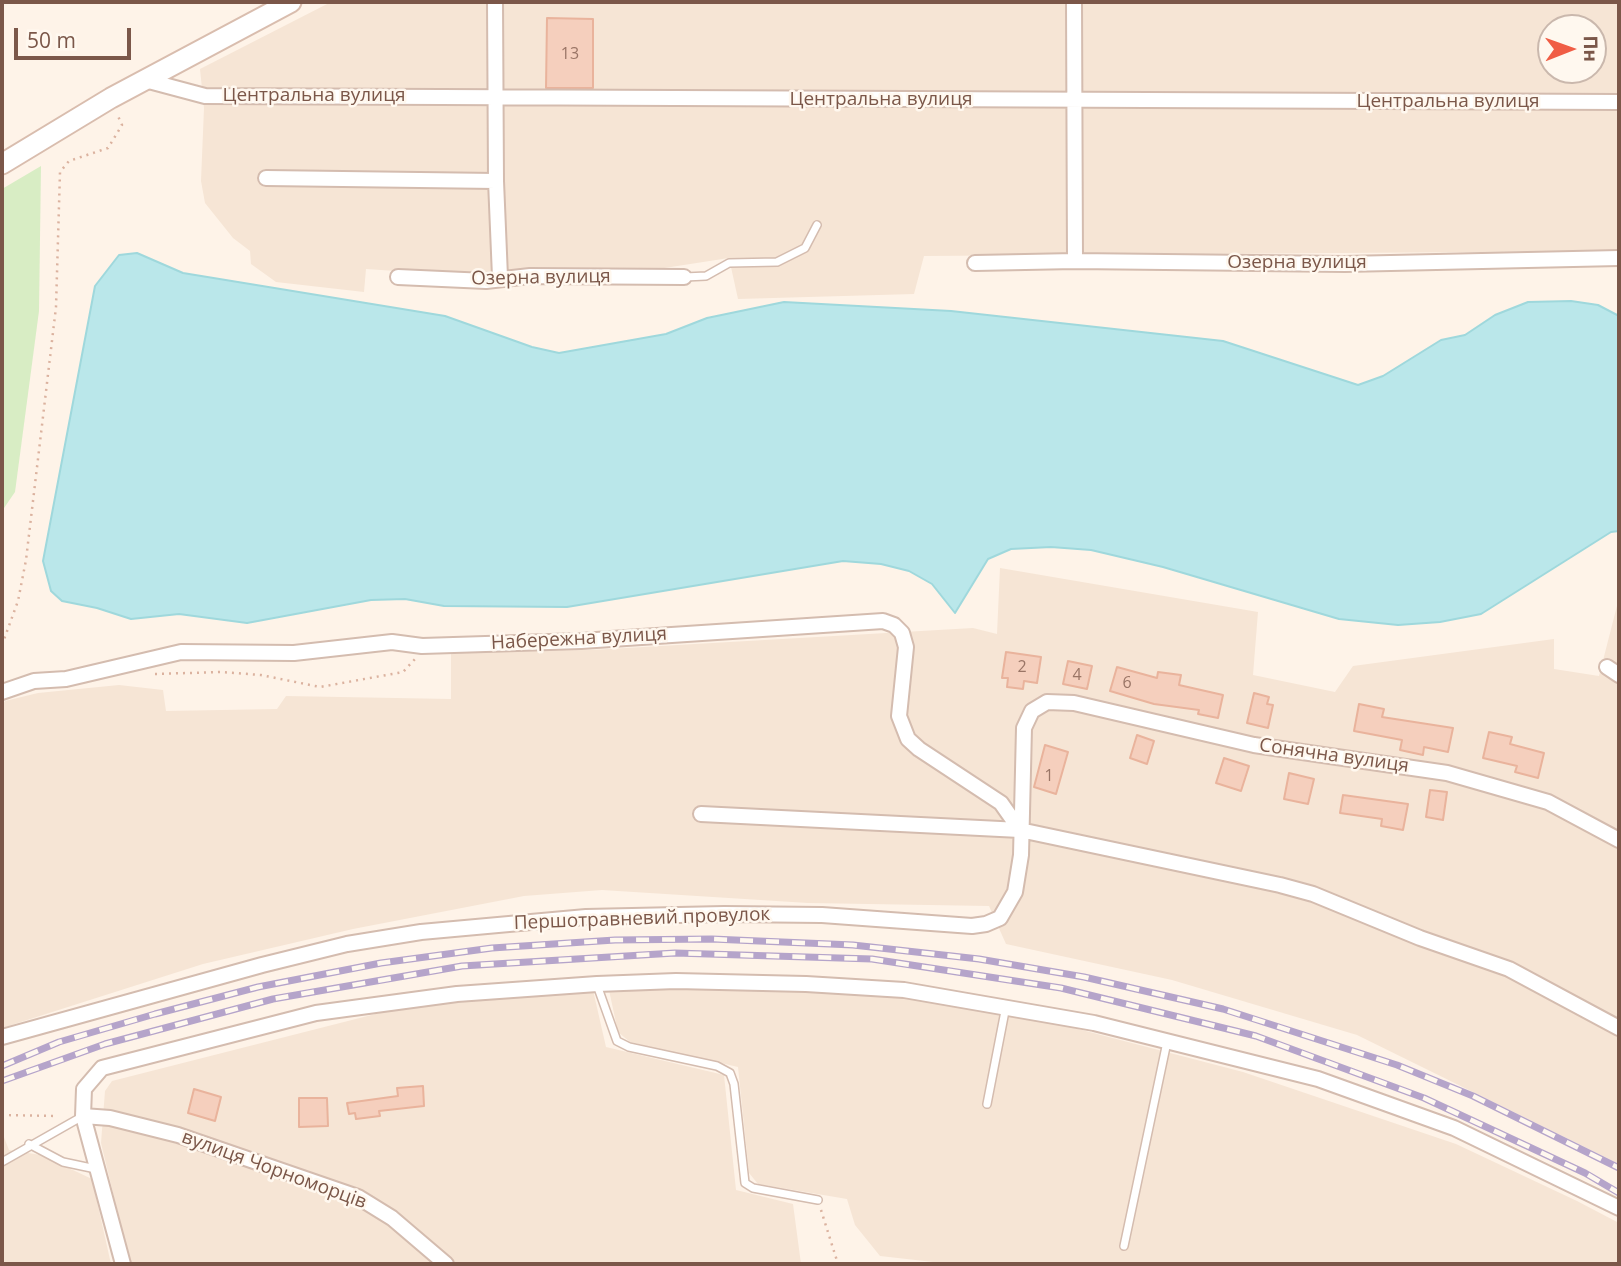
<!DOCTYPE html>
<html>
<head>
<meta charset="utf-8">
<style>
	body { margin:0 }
	#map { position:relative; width:1621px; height:1266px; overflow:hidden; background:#fef3e8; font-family:"Open Sans",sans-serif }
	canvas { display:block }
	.frame { position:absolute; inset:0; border:4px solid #7b5749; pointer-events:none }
	.north { position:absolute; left:1537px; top:14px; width:70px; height:70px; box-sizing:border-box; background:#fff8ef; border:2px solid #cab8ad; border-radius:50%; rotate:89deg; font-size:19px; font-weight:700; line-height:28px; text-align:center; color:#7b5749 }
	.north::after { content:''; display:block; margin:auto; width:24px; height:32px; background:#f05d45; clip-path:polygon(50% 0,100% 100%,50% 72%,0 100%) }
	.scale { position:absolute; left:14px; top:28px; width:117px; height:32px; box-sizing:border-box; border:4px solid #7b5749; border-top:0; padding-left:9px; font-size:21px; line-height:24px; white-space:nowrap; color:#7b5749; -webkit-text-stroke:5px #fff8ef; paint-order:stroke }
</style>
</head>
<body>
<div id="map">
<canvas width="1621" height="1266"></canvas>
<div class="frame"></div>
<div class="north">Пн</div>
<div class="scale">50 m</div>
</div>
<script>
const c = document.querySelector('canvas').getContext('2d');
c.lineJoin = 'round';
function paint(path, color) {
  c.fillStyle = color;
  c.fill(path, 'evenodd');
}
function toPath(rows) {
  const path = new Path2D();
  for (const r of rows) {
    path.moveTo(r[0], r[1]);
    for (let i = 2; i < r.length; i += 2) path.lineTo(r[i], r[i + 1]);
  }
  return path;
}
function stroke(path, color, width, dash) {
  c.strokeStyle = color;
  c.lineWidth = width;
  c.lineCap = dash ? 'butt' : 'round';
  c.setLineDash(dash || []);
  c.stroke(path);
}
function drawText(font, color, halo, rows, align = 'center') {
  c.font = font + ' "Open Sans",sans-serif';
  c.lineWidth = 5;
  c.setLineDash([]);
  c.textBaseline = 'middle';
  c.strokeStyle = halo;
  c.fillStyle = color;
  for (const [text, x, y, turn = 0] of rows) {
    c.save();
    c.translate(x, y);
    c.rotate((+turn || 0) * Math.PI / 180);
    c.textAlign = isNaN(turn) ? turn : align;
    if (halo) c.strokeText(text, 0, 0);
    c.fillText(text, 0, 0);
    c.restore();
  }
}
paint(toPath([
	[331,2,1619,2,1619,251,924,256,914,294,738,299,729,258,645,271,495,271,486,277,366,269,364,292,276,282,251,264,250,251,233,238,205,203,201,181,204,108,200,69],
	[1551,28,1593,28,1593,70,1551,70],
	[1000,568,1258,612,1253,675,1335,692,1353,666,1554,639,1554,669,1599,676,1619,598,1619,1164,1357,1035,1172,980,1006,944,989,906,808,903,602,890,524,896,353,929,203,964,2,1028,2,706,5,701,38,693,119,685,163,690,166,711,277,709,286,696,451,699,451,651,591,650,973,628,997,634],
	[677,987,806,990,901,997,1032,1017,1243,1072,1456,1144,1577,1201,1619,1223,1619,1264,951,1264,880,1256,855,1225,847,1199,758,1184,749,1173,738,1067,630,1042,618,1032,609,990],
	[593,990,606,1047,724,1075,736,1190,793,1204,801,1264,130,1264,101,1143,105,1091,112,1081,399,1008],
	[2,1132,9,1150,41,1155,92,1179,111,1264,2,1264]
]), '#f6e5d5');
paint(toPath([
	[41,166,39,311,15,492,2,511,2,189]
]), '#d8edc4');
const water = toPath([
	[137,253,183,273,445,316,532,347,559,353,666,334,707,318,784,302,951,311,1223,341,1358,385,1383,376,1441,340,1465,335,1495,315,1528,302,1571,301,1598,305,1619,316,1619,531,1611,532,1481,614,1440,622,1398,625,1339,619,1163,567,1091,550,1051,547,1011,549,988,559,955,613,932,584,909,571,881,564,843,561,567,607,444,606,405,599,371,600,247,623,179,614,131,619,97,608,62,601,51,591,43,561,95,286,119,255,137,253]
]);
paint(water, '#bae7ea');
stroke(water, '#9fd8dc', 2);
const building = toPath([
	[547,18,593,19,593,88,546,88,547,18],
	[1006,652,1041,657,1037,683,1024,681,1023,689,1007,687,1008,678,1002,678,1006,652],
	[1068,661,1092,666,1087,689,1063,684,1068,661],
	[1117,667,1157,678,1158,672,1181,675,1179,685,1223,695,1218,718,1198,714,1199,710,1154,704,1110,691,1117,667],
	[1254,693,1269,697,1267,704,1273,705,1268,728,1247,723,1254,693],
	[1359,704,1384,709,1382,717,1453,728,1448,752,1424,747,1423,755,1400,750,1402,740,1354,731,1359,704],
	[1489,732,1512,737,1510,744,1544,753,1538,778,1515,772,1517,766,1483,758,1489,732],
	[1137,735,1154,741,1147,764,1130,758,1137,735],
	[1045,745,1068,752,1056,794,1034,787,1045,745],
	[1224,758,1249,766,1241,791,1216,783,1224,758],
	[1289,773,1314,779,1308,804,1284,799,1289,773],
	[1430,790,1447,792,1443,820,1426,817,1430,790],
	[1343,795,1408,804,1403,830,1381,826,1382,819,1340,813,1343,795],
	[423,1086,424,1106,379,1111,380,1116,356,1119,355,1113,349,1114,347,1103,398,1096,397,1088,423,1086],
	[194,1089,221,1097,215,1121,188,1113,194,1089],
	[299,1098,327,1098,328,1126,299,1127,299,1098]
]);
paint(building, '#f5cfbd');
stroke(building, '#e9b39c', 2);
const lane = toPath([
	[685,277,706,276,729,263,777,262,805,248,817,225],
	[597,985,617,1041,629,1047,717,1066,730,1073,734,1084,745,1183,753,1188,818,1200],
	[987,1104,1006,1006],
	[29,1144,63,1162,96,1169],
	[2,1162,83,1116],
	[1124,1246,1167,1042]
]);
const street = toPath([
	[495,2,496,181,500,277],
	[1074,2,1075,261],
	[145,80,205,96,1619,102],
	[266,178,496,181],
	[975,263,1075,261,1345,264,1619,258],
	[398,277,486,281,530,276,684,277],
	[1607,667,1619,675],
	[2,692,34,681,66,679,181,652,294,653,392,642,422,646,581,641,883,621,894,625,902,633,906,647,899,716,908,739,919,749,1001,803,1020,830],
	[701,814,1020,830,1280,885,1313,894,1420,938,1509,969,1619,1028],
	[2,1037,262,965,347,944,421,932,586,917,724,914,822,915,972,926,986,924,1000,918,1015,892,1021,855,1024,728,1032,711,1047,702,1074,703,1254,745,1447,773,1548,802,1619,840],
	[83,1116,110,1118,178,1135,358,1197,392,1218,446,1264],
	[123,1264,83,1116,84,1089,102,1068,316,1013,457,994,597,984,676,981,806,984,904,990,1094,1023,1318,1079,1454,1128,1619,1208]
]);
const secondary = toPath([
	[2,164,111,98,291,2]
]);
stroke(lane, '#d4bcaf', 10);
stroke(street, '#d4bcaf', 18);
stroke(secondary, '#d9bdae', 23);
stroke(toPath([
	[2,645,18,601,26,560,56,307,60,172,69,161,108,148,122,125,118,116],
	[155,674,221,672,261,675,320,687,403,672,415,659],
	[2,1115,58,1116],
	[821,1210,838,1264]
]), '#dbb29f', 2.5, [2, 5]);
stroke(lane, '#fff', 7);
stroke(street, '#fff', 14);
stroke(secondary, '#fff', 19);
const rail = toPath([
	[2,1066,59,1042,155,1014,258,987,381,963,492,948,615,940,712,939,853,945,979,959,1084,977,1223,1009,1397,1065,1473,1096,1619,1168],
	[2,1081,105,1044,273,999,462,966,675,953,872,959,1061,988,1256,1036,1424,1098,1585,1173,1619,1193]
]);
stroke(rail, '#b5a4ca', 7);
stroke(rail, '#fff8ef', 4.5, [13]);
drawText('16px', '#9a7566', null, [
	["13",570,54],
	["2",1022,667],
	["4",1077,675],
	["6",1127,683],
	["1",1049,776]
]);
drawText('19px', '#7b5749', '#fff8ef', [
	["Центральна вулиця",314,96],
	["Центральна вулиця",881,100],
	["Центральна вулиця",1448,102],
	["Озерна вулиця",1297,263],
	["Озерна вулиця",541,278,-1],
	["Набережна вулиця",579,639,-3],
	["Сонячна вулиця",1334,756,8],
	["Першотравневий провулок",642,919,-2],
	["вулиця Чорноморців",274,1170,20]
]);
</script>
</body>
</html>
